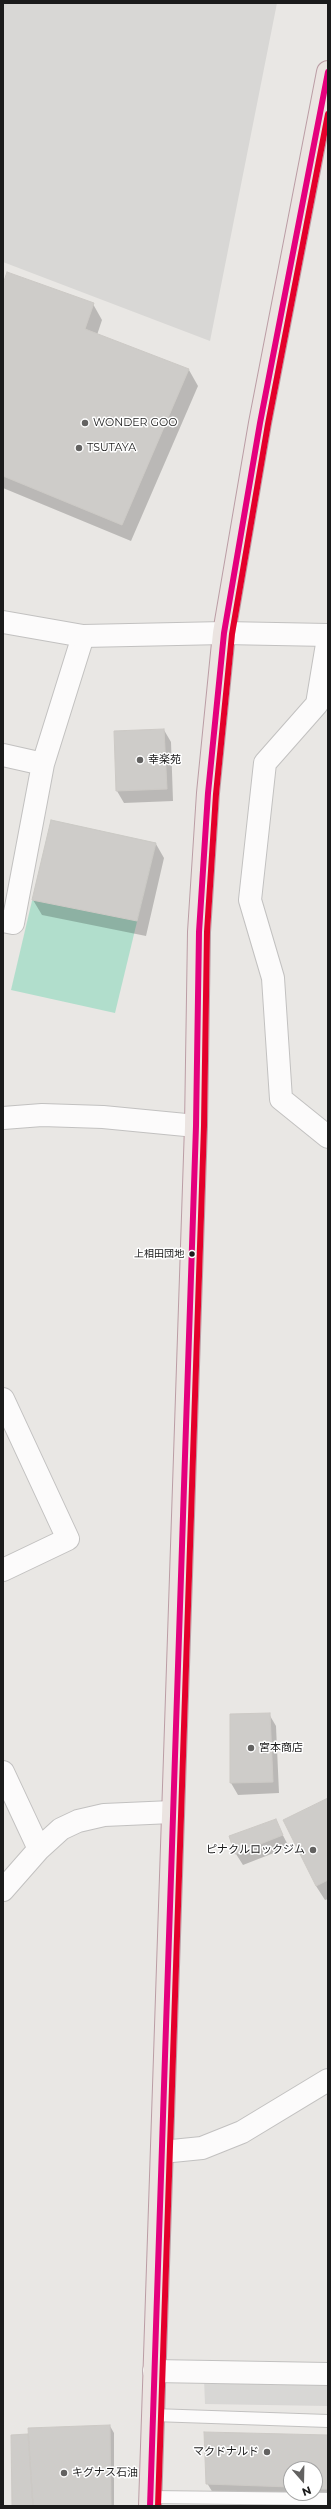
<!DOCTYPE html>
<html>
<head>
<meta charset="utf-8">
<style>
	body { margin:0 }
	#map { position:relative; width:331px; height:2509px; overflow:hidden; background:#e9e7e4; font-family:Montserrat,sans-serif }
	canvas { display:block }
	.frame { position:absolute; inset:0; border:4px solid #1b1b1b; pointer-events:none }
	.north { position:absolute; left:283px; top:2461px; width:40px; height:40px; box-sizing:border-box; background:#fff; border:1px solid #a4a4a4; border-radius:50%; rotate:160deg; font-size:11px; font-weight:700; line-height:16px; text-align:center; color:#1b1b1b }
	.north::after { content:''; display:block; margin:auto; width:14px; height:18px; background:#636261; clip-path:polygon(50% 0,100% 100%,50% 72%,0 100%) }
</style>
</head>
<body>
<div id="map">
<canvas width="331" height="2509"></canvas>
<div class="frame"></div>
<div class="north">N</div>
</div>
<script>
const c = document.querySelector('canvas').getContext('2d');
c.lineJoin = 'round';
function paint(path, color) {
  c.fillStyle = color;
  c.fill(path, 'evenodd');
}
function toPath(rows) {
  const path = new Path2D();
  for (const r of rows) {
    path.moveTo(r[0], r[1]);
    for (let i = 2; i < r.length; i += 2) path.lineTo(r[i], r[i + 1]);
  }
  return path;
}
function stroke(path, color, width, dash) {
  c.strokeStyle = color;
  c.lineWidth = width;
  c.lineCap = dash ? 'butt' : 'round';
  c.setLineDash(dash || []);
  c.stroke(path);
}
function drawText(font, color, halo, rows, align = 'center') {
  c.font = font + ' Montserrat,"Noto Sans JP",sans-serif';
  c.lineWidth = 3;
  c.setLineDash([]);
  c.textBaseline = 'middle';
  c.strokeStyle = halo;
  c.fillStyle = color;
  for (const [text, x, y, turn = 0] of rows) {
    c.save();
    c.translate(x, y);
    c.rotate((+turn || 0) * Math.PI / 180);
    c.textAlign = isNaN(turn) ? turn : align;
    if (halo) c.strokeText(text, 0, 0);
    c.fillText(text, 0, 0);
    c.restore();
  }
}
paint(toPath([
	[3,3,277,3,210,341,3,262],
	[204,2379,328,2380,328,2406,205,2404]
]), '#d8d7d5');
paint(toPath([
	[51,820,156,843,115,1013,11,990]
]), '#b1decc');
paint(toPath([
	[3,287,93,304,102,320,97,335,189,370,198,386,131,541,3,488],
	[164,730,171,742,173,801,124,803,117,791,115,732],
	[156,844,164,858,146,936,42,915,33,900],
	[269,1714,276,1726,279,1793,238,1795,231,1783,231,1715],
	[328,1799,328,1899,325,1900,316,1886],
	[275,1820,289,1847,243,1865,236,1854],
	[110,2426,114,2433,114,2506,13,2506,12,2436],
	[328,2436,328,2503,216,2498,207,2483],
	[291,2469,315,2469,315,2493,291,2493]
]), '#0003');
const building = toPath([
	[7,272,94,303,85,329,189,369,122,525,3,476,3,284,7,272],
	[164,729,167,789,116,791,114,731,164,729],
	[51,820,156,843,137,921,32,900,51,820],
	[270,1713,273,1782,230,1783,230,1714,270,1713],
	[328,1798,328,1880,316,1886,283,1820,328,1798],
	[276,1819,283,1835,235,1854,229,1836,276,1819],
	[110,2425,111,2506,33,2506,28,2428,110,2425],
	[204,2432,328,2435,328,2489,315,2489,315,2469,291,2469,291,2487,206,2484,204,2432],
	[28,2434,33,2506,12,2506,11,2435,28,2434]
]);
paint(building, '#ceccc9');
stroke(building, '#ccc9c5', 1);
const service = toPath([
	[153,2415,328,2421],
	[150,2497,328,2499]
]);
const minor = toPath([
	[328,638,317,704,265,763,250,900,273,978,281,1099,328,1137],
	[3,755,43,764],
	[3,921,13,923,43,764,83,636],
	[3,1118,42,1115,103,1117,196,1126],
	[3,1399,68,1539,3,1570],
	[3,1772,39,1849],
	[3,1890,39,1849,61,1829,78,1821,104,1815,172,1812],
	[162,2152,202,2148,242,2132,328,2080],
	[154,2371,328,2374]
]);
const tertiary = toPath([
	[3,622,83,636,224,633,328,635]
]);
const trunk = toPath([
	[150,2506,196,1126,199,932,208,793,224,633,260,423,328,72]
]);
stroke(service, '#c2c1c0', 14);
stroke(minor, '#c2c1c0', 24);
stroke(tertiary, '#c2c1c0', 24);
stroke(trunk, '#bb9da5', 24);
stroke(service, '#fcfbfb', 12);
stroke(minor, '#fcfbfb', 22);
stroke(tertiary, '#fcfbfb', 22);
stroke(trunk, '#ebe4e1', 22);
stroke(toPath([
	[150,2506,196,1126,199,932,208,793,224,633,260,423,328,72]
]), '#e5007d', 6);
stroke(toPath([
	[158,2506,204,1126,207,932,216,794,232,634,268,424,328,114]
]), '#e4002b', 6);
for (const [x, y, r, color] of [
	[85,423,4,"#636261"],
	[79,448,4,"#636261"],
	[140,760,4,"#636261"],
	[192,1254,3.5,"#1b1b1b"],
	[251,1748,4,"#636261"],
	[313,1850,4,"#636261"],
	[267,2452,4,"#636261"],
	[64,2473,4,"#636261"]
]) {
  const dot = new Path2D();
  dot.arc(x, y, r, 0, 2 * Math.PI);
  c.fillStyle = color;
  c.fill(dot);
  stroke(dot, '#fff', 1.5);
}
drawText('10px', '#1b1b1b', '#fff', [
	["上相田団地",184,1254]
], 'right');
drawText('11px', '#1b1b1b', '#fff', [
	["WONDER GOO",93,423],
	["TSUTAYA",87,448],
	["幸楽苑",148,760],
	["宮本商店",259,1748],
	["ピナクルロックジム",305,1850,"right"],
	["マクドナルド",259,2452,"right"],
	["キグナス石油",72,2473]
], 'left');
</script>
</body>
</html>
